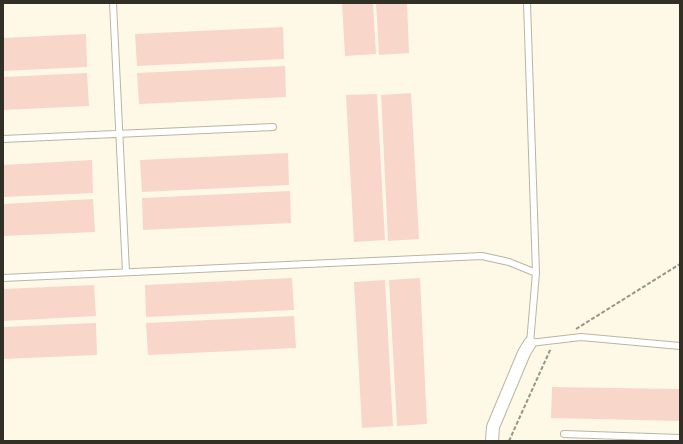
<!DOCTYPE html>
<html>
<head>
<meta charset="utf-8">
<style>
	body { margin:0 }
	#map { position:relative; width:683px; height:444px; overflow:hidden; background:#fef9e7; font-family:Overpass,sans-serif }
	canvas { display:block }
	.frame { position:absolute; inset:0; border:4px solid #322f27; pointer-events:none }
</style>
</head>
<body>
<div id="map">
<canvas width="683" height="444"></canvas>
<div class="frame"></div>
</div>
<script>
const c = document.querySelector('canvas').getContext('2d');
c.lineJoin = 'round';
function paint(path, color) {
  c.fillStyle = color;
  c.fill(path, 'evenodd');
}
function toPath(rows) {
  const path = new Path2D();
  for (const r of rows) {
    path.moveTo(r[0], r[1]);
    for (let i = 2; i < r.length; i += 2) path.lineTo(r[i], r[i + 1]);
  }
  return path;
}
function stroke(path, color, width, dash) {
  c.strokeStyle = color;
  c.lineWidth = width;
  c.lineCap = dash ? 'butt' : 'round';
  c.setLineDash(dash || []);
  c.stroke(path);
}
paint(toPath([
	[342,3,373,3,376,54,345,56],
	[376,3,407,3,409,53,379,55],
	[283,27,284,59,137,66,135,34],
	[86,34,87,67,3,71,3,38],
	[285,66,286,97,139,104,137,73],
	[87,73,89,106,3,110,3,77],
	[411,93,419,239,388,241,381,95],
	[377,94,385,240,354,242,346,95],
	[288,153,289,185,142,192,140,160],
	[92,160,93,193,3,197,3,165],
	[290,191,291,223,143,230,142,198],
	[93,199,95,232,3,236,3,204],
	[292,278,294,310,146,317,145,285],
	[420,278,427,424,397,426,389,280],
	[385,280,393,426,362,428,354,282],
	[94,285,96,316,3,321,3,289],
	[294,316,296,348,148,355,146,323],
	[96,323,97,355,3,359,3,327],
	[552,387,680,389,680,421,551,418]
]), '#f9d6ca');
const service = toPath([
	[113,3,126,272],
	[527,3,536,273,530,343,581,337,680,346],
	[3,139,273,127],
	[3,278,482,256,509,262,536,273],
	[564,434,680,438]
]);
const minor = toPath([
	[492,441,493,427,524,353,530,343]
]);
stroke(service, '#bbb5a0', 8);
stroke(minor, '#bbb5a0', 14);
stroke(toPath([
	[576,329,680,264],
	[509,441,551,348]
]), '#989487', 2, [4, 2]);
stroke(service, '#fff', 6);
stroke(minor, '#fff', 12);
</script>
</body>
</html>
